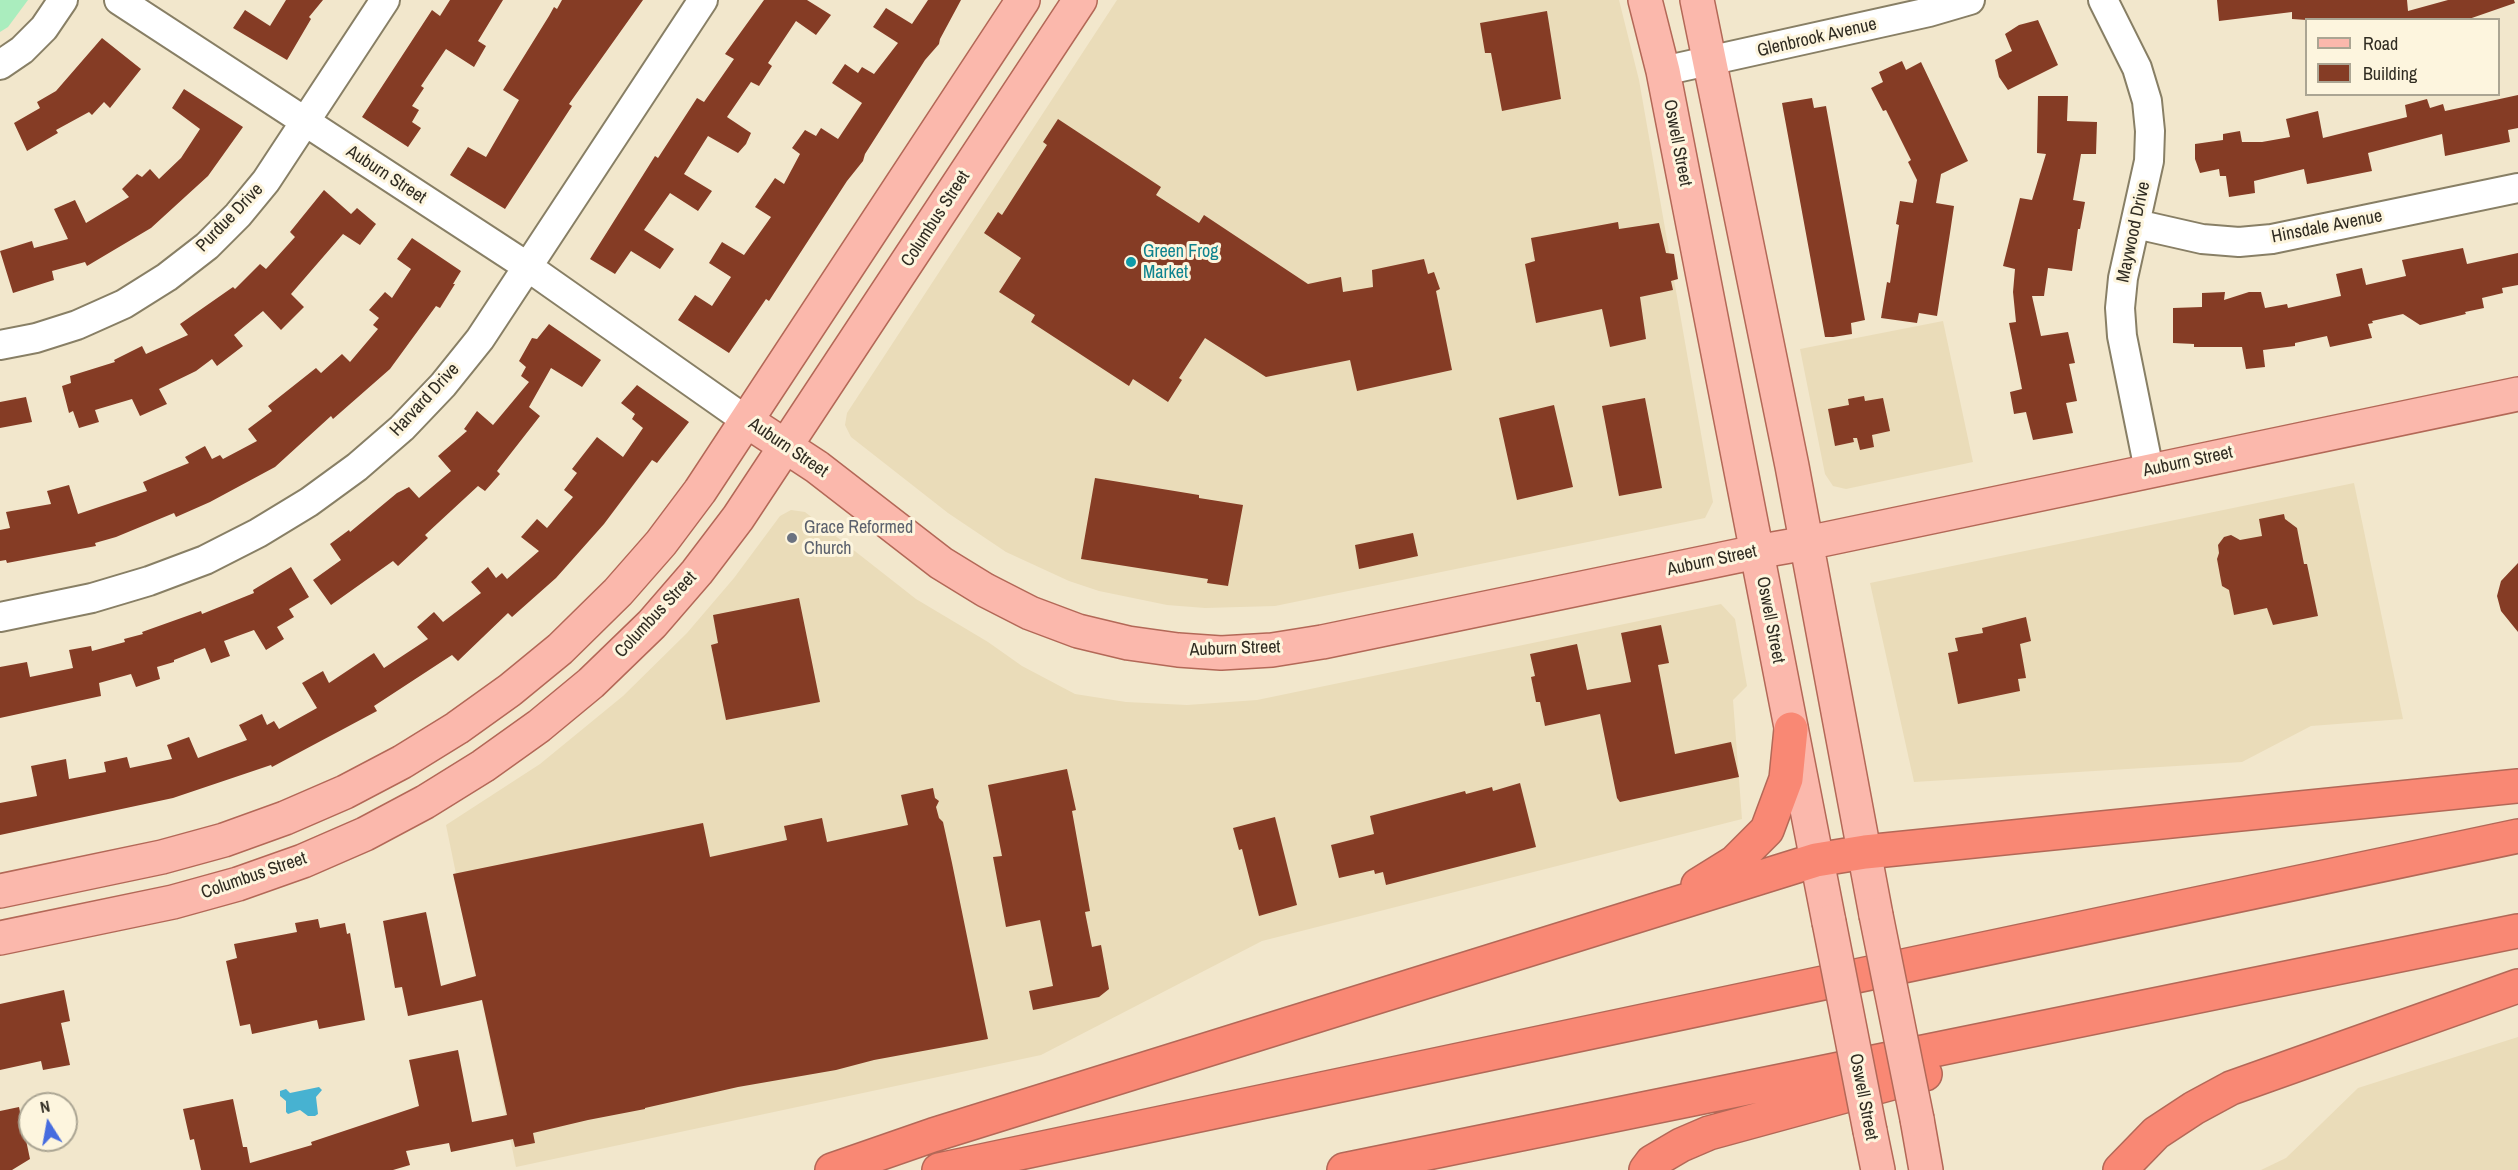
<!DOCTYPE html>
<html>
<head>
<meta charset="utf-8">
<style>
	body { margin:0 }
	#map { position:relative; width:2518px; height:1170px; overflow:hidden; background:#f2e7cc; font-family:"Archivo Narrow",sans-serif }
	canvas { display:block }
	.legend { position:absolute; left:2305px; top:18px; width:195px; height:78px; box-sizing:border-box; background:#fdf5de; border:2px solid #aba593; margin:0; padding:8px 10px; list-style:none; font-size:18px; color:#302c22 }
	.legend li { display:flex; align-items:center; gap:12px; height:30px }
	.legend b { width:30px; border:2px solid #aba593 }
	.north { position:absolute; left:18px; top:1092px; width:60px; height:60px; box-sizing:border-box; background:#fdf5de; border:2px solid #aba593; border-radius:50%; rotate:349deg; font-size:16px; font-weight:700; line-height:24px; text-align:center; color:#302c22 }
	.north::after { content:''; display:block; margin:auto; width:21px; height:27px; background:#466cdf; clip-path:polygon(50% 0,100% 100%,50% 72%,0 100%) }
</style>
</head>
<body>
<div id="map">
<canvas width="2518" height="1170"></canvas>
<ul class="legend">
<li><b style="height:8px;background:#fbb8ac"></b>Road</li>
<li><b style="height:16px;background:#853c25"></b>Building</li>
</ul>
<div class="north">N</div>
</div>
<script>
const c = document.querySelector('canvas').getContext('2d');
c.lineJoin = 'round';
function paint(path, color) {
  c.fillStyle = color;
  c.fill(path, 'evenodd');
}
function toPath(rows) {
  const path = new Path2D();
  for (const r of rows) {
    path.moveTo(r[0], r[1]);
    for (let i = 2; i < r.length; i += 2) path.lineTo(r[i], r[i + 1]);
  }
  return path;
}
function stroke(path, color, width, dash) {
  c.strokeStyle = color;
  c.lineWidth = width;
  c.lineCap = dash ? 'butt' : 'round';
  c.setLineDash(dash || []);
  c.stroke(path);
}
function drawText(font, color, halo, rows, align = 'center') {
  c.font = font + ' "Archivo Narrow",sans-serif';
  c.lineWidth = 6;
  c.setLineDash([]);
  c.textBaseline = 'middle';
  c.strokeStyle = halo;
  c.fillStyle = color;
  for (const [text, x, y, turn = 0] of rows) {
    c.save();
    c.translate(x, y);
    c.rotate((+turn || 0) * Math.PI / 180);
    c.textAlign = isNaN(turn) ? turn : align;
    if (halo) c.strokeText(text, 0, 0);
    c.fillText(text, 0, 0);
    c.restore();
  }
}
paint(toPath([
	[1117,0,1619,0,1639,80,1713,502,1705,518,1275,606,1205,608,1167,605,1099,591,1069,581,1006,552,948,513,851,437,845,425,847,413],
	[1943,321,1973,462,1846,489,1833,486,1825,474,1800,349],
	[2354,483,2403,719,2311,726,2242,762,1914,782,1870,583],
	[791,510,805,512,916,599,988,642,1022,666,1075,694,1126,702,1187,705,1257,700,1721,604,1735,619,1747,686,1733,700,1742,819,1262,941,1041,1055,516,1167,446,825,540,764,623,696,687,633,734,578,780,516],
	[2518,1037,2518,1170,2261,1170,2286,1158,2358,1088]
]), '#eadcb9');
paint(toPath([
	[0,0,28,0,8,27,0,32]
]), '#aaedbe');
paint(toPath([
	[319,1087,322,1090,316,1097,318,1114,315,1116,308,1116,300,1110,288,1114,286,1112,286,1101,280,1096,280,1091,286,1089,290,1093]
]), '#47b2d1');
paint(toPath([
	[286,0,323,0,309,17,311,19,287,60,233,28,245,10,270,26],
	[450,0,503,0,478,41,486,46,474,67,446,49,421,86,424,88,412,106,419,110,412,122,421,128,408,147,362,117,432,10,440,16],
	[562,0,643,0,569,104,572,106,505,209,450,175,468,147,486,157,519,100,503,90,549,16,554,7,557,9],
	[764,0,807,0,831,15,816,35,796,21,768,63,772,66,759,86,751,82,727,117,751,133,746,144,738,153,708,136,684,174,712,191,698,211,670,193,644,230,674,249,660,269,631,251,615,274,590,259,655,156,658,158,697,98,704,102,734,59,725,54],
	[928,0,961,0,940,39,939,44,925,60,865,154,863,161,847,181,769,301,766,299,729,353,678,320,695,295,712,306,731,277,709,263,722,242,744,255,771,217,755,207,775,178,784,184,800,154,792,148,805,130,816,136,821,128,838,139,862,103,832,83,845,64,858,73,862,67,874,74,898,43,873,27,886,8,912,24],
	[2217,0,2407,0,2408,11,2448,0,2514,0,2515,3,2466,20,2307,20,2292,19,2292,12,2219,21],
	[1547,11,1561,99,1502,111,1491,53,1485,53,1480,23],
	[2038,20,2058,65,2008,90,1999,77,1995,60,2012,51,2005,34,2019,25],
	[102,38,141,69,110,108,104,102,92,115,89,112,56,130,58,133,27,151,14,123,40,108,37,102,56,91],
	[1902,61,1906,70,1921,62,1968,161,1941,174,1936,203,1954,206,1950,233,1937,316,1919,313,1917,323,1881,318,1887,282,1890,283,1899,225,1896,224,1900,201,1913,203,1917,180,1908,162,1911,160,1886,110,1883,111,1871,88,1883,82,1879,72],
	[184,89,243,127,208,176,151,228,87,266,85,262,52,271,54,280,13,293,0,251,32,241,34,248,68,239,54,209,75,200,86,223,129,197,122,189,137,174,142,177,150,169,159,179,181,158,200,129,172,108],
	[2518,95,2518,128,2508,130,2510,142,2445,156,2442,134,2368,153,2372,171,2318,182,2307,184,2304,169,2254,181,2255,193,2229,197,2226,176,2220,176,2219,169,2200,173,2195,159,2195,144,2223,140,2223,134,2240,131,2242,142,2262,142,2290,137,2286,119,2318,111,2323,138,2407,117,2405,105,2427,99,2430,108,2443,104,2445,111],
	[2038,96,2068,96,2067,121,2097,122,2096,154,2081,154,2073,200,2085,202,2080,229,2078,229,2072,271,2048,268,2044,296,2032,296,2041,336,2068,332,2075,363,2069,364,2077,401,2066,403,2073,433,2033,440,2026,412,2014,414,2010,392,2022,389,2009,323,2016,322,2013,292,2015,269,2003,266,2020,198,2032,200,2046,154,2037,153],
	[1812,98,1814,108,1826,106,1865,320,1851,323,1852,334,1833,337,1825,337,1782,103],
	[1058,119,1161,187,1156,195,1199,223,1204,215,1308,284,1341,277,1343,292,1373,287,1372,270,1424,259,1428,274,1434,272,1440,289,1436,291,1452,370,1357,391,1350,360,1266,377,1205,338,1179,378,1182,380,1168,402,1133,379,1129,386,1031,322,1035,315,999,292,1021,258,984,233,998,212,1002,215,1047,145,1043,142],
	[324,190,351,214,357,208,376,224,360,245,343,234,291,294,304,307,281,330,263,311,234,335,243,346,217,366,212,359,196,371,159,389,167,404,140,416,132,399,95,410,99,422,79,428,73,411,69,413,62,386,71,383,70,376,115,362,114,360,142,346,146,354,188,335,180,324,233,287,235,289,260,264,266,269,295,237,290,232],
	[1618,222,1619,229,1659,223,1666,253,1674,254,1678,279,1671,281,1673,290,1640,297,1646,339,1610,347,1602,309,1536,323,1525,264,1535,261,1531,238],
	[412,238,461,271,453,284,455,284,440,308,436,306,390,369,333,419,331,416,275,467,210,502,176,517,174,513,116,537,95,543,96,546,7,563,6,560,0,561,0,530,10,528,6,512,51,504,47,491,69,485,78,514,147,491,143,482,189,463,185,457,205,446,212,459,220,455,223,459,257,441,248,429,272,411,268,406,316,368,321,373,342,354,350,362,378,329,373,325,379,318,369,310,385,292,392,298,411,269,397,259],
	[2463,248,2467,264,2518,253,2518,285,2502,288,2503,293,2482,298,2484,308,2465,312,2466,314,2420,325,2403,314,2372,321,2373,323,2368,324,2372,338,2330,347,2327,336,2295,343,2295,346,2263,350,2265,367,2246,369,2242,347,2194,347,2194,344,2173,343,2173,308,2202,307,2202,293,2225,292,2224,300,2249,292,2261,292,2265,308,2287,304,2288,308,2341,296,2336,274,2362,268,2366,285,2406,276,2402,260],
	[549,324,601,360,582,387,551,368,529,407,540,416,497,471,500,474,485,491,478,486,425,535,428,538,398,566,393,561,331,605,313,580,341,560,330,544,349,530,350,532,397,493,409,487,419,498,451,471,438,456,467,431,464,429,477,411,493,425,529,382,521,376,526,367,519,361,532,338,537,339],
	[637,385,689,422,657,463,652,460,604,524,556,578,512,617,508,613,458,661,452,655,374,706,377,711,272,767,271,765,173,798,0,835,0,803,37,796,31,766,66,759,69,779,106,772,104,762,127,757,130,768,172,759,167,745,189,737,198,758,247,740,239,725,262,714,267,725,274,721,279,729,317,708,302,683,323,671,329,683,374,653,384,668,428,639,417,627,434,612,443,622,481,593,471,582,488,567,496,578,502,573,507,579,539,551,521,537,537,519,547,528,573,497,564,490,577,473,572,469,597,437,623,457,643,428,632,419,635,414,621,403],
	[1864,396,1865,401,1883,398,1890,431,1872,435,1874,447,1860,450,1857,438,1853,438,1854,442,1835,446,1828,409,1849,405,1848,399],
	[26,397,32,422,0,428,0,402],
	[1645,398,1662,488,1619,496,1602,406],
	[1554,405,1573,487,1517,500,1499,418],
	[1095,478,1199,495,1199,498,1243,505,1228,586,1207,583,1208,579,1081,559],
	[2284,514,2285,519,2297,528,2304,564,2307,564,2318,616,2273,625,2267,608,2234,615,2229,590,2222,586,2217,559,2219,553,2218,545,2224,537,2231,535,2240,540,2262,536,2259,519],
	[1413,533,1418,556,1359,569,1355,545],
	[2518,563,2518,632,2501,611,2497,596,2501,581],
	[291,567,309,597,289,609,294,617,277,627,284,639,266,650,254,630,224,641,230,656,211,663,205,648,174,660,174,662,157,667,160,679,136,687,131,674,99,683,101,696,0,718,0,667,27,662,30,677,73,668,69,650,91,646,92,651,125,642,124,639,143,634,142,632,201,611,202,614,254,593,253,590],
	[799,598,820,702,726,720,711,645,718,643,713,615],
	[2026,617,2031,641,2020,644,2026,678,2018,679,2020,691,1958,704,1948,653,1958,651,1955,638,1983,633,1982,628],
	[1661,625,1669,663,1658,665,1675,754,1731,742,1739,777,1620,802,1617,798,1600,714,1545,726,1540,702,1536,702,1531,677,1535,676,1530,654,1577,644,1587,690,1631,682,1621,633],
	[1067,769,1076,810,1072,811,1090,911,1085,912,1092,947,1101,945,1109,989,1099,997,1033,1010,1029,991,1053,986,1040,920,1006,927,993,857,1002,856,988,785],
	[1520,783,1536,847,1386,885,1383,872,1375,874,1374,870,1339,878,1331,845,1374,834,1370,816,1465,791,1466,794,1492,787,1493,791],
	[933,788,935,798,939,801,936,807,939,818,943,822,952,863,988,1039,874,1060,836,1070,738,1087,645,1108,645,1109,588,1120,533,1133,535,1143,515,1147,513,1139,451,1152,449,1143,406,1151,410,1165,393,1170,201,1170,194,1139,190,1140,183,1109,233,1099,243,1147,247,1147,250,1163,312,1145,311,1142,419,1106,409,1060,458,1050,472,1122,507,1115,482,1000,408,1016,402,987,395,988,383,921,426,912,441,986,476,976,453,874,703,823,710,857,787,840,784,826,822,818,827,842,908,825,901,795],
	[1275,817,1297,905,1259,916,1242,849,1239,850,1233,828],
	[318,919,320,928,345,923,347,934,350,933,365,1020,319,1029,317,1020,252,1034,250,1024,240,1026,226,961,237,958,234,944,297,932,295,923],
	[64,990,70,1021,61,1023,70,1065,43,1070,41,1061,0,1070,0,1004],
	[19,1107,30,1159,12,1170,0,1170,0,1111]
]), '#853c25');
const minor = toPath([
	[119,0,528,267,747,421],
	[2103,0,2137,68,2147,101,2150,131,2149,161,2123,278,2120,308,2122,336,2149,470],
	[0,65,22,50,44,28,63,0],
	[1663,71,1929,12,1970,0],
	[2136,224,2202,239,2239,242,2272,239,2518,188],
	[0,345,36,338,77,325,124,304,167,277,207,246,238,215,266,181,385,0],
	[0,617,92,598,149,581,205,560,258,533,309,502,357,467,402,428,443,385,480,339,703,0]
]);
const major = toPath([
	[1645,0,1663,71,1829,922],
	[1697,0,1792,466,1876,915],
	[747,421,817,467,941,563,985,590,1030,613,1078,631,1128,643,1178,650,1221,653,1272,650,1322,642,1756,552,1807,543,2518,394],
	[0,891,162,857,224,840,285,818,345,792,402,762,457,728,510,690,560,649,618,592,661,543,700,491,1023,0],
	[0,938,173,902,238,884,303,861,365,834,425,802,483,766,539,726,591,683,652,624,697,572,738,518,1080,0],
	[1917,1119,1926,1170],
	[1870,1131,1878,1170]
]);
const highway = toPath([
	[1698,885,1735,862,1767,830,1786,779,1791,729],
	[832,1170,933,1135,1816,860,1865,852,2518,786],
	[939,1170,2518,836],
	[1344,1170,2518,931],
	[1646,1170,1652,1162,1681,1145,1709,1133,1925,1074],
	[2120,1170,2156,1133,2194,1108,2231,1088,2518,986]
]);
stroke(minor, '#887f65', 32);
stroke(major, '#b36857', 36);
stroke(highway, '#b36857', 36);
stroke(minor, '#fff', 28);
stroke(major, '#fbb8ac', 33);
stroke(highway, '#f98874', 33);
const majorBridge = toPath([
	[1876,915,1917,1119],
	[1829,922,1870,1131]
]);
stroke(majorBridge, '#b36857', 36, []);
stroke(majorBridge, '#fbb8ac', 33);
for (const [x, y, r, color] of [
	[1131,262,6,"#0f9aa8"],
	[792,538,6,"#6b7280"]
]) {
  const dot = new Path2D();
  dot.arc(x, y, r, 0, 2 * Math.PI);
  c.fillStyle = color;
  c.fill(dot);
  stroke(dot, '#fdf5de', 2);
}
drawText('18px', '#302c22', '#fdf5de', [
	["Glenbrook Avenue",1817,38,-13],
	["Oswell Street",1677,143,79],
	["Auburn Street",386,175,33],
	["Purdue Drive",230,218,-46],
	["Columbus Street",936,219,-57],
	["Hinsdale Avenue",2327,227,-11],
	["Maywood Drive",2134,232,-78],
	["Harvard Drive",425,400,-47],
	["Auburn Street",788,448,34],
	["Auburn Street",2188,462,-12],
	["Auburn Street",1712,561,-12],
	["Columbus Street",656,615,-47],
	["Oswell Street",1770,620,79],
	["Auburn Street",1235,649,-2],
	["Columbus Street",254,876,-19],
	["Oswell Street",1863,1097,79]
]);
drawText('18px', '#0d838f', '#fdf5de', [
	["Green Frog",1143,252],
	["Market",1143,273]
], 'left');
drawText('18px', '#5b616d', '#fdf5de', [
	["Grace Reformed",804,528],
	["Church",804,549]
], 'left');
</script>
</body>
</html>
